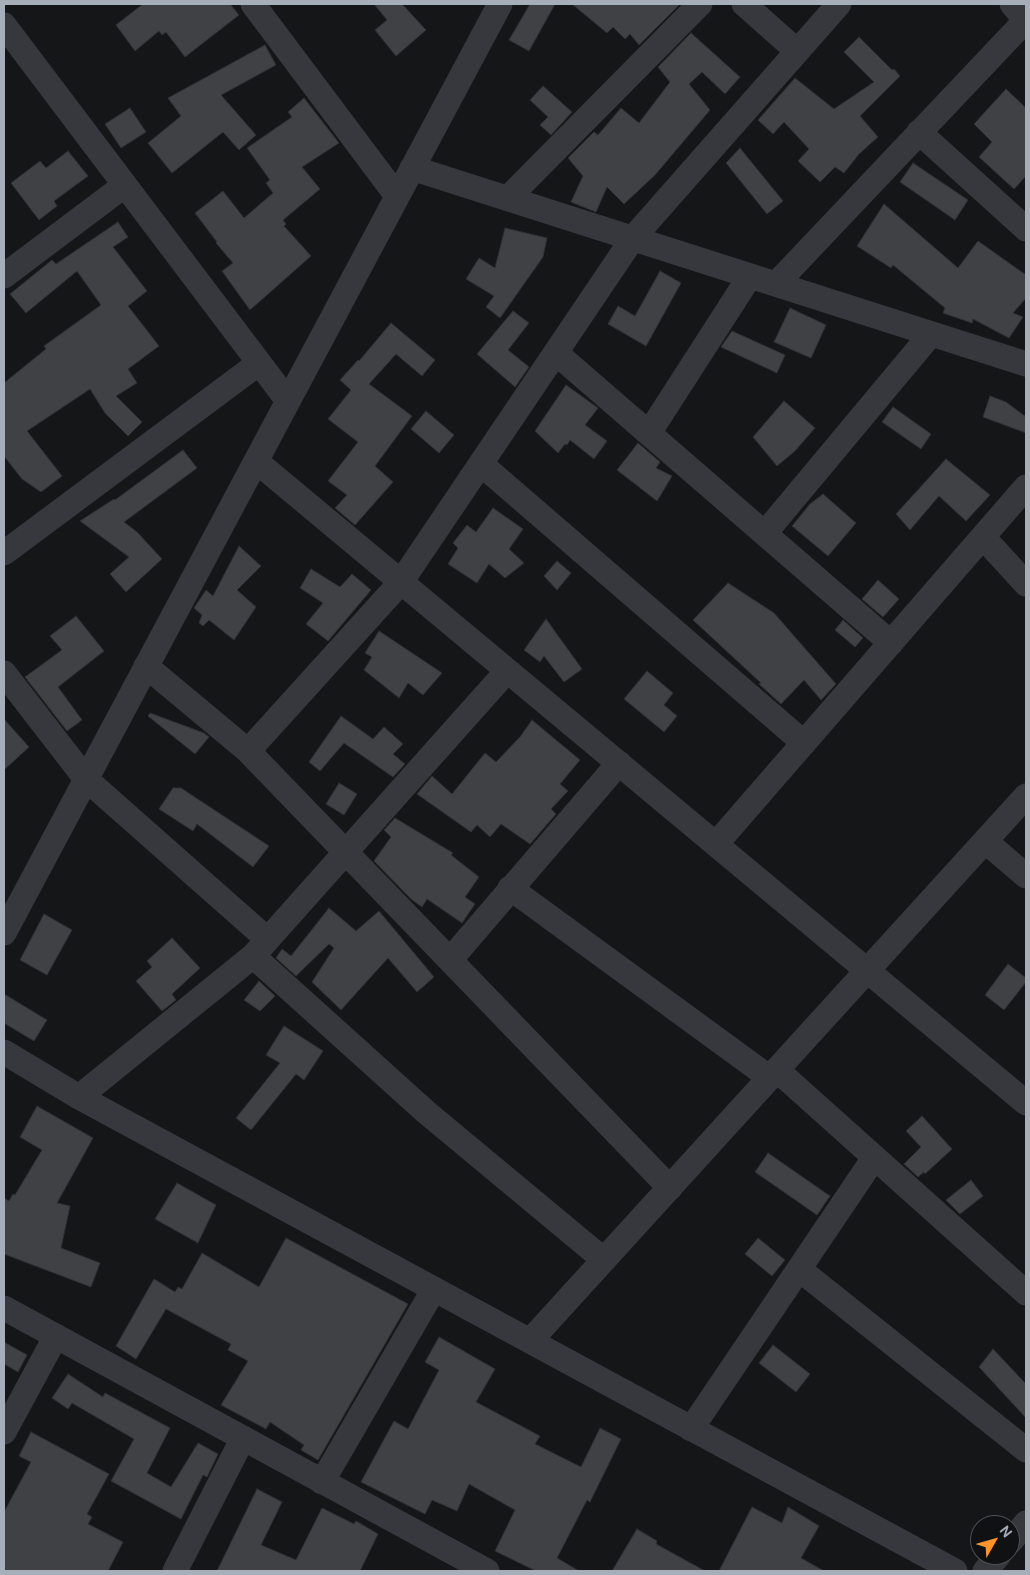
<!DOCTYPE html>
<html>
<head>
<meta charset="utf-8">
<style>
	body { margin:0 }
	#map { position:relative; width:1030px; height:1575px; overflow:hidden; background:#151618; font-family:"DM Sans",sans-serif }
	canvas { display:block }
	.frame { position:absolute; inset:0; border:5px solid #a6afb9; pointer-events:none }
	.north { position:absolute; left:970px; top:1515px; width:50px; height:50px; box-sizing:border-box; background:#101113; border:1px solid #4c5055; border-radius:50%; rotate:52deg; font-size:14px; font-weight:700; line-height:20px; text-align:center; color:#a6afb9 }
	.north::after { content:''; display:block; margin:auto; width:18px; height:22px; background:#ff9326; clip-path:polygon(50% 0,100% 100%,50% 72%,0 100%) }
</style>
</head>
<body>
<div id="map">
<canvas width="1030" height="1575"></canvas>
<div class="frame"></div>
<div class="north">N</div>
</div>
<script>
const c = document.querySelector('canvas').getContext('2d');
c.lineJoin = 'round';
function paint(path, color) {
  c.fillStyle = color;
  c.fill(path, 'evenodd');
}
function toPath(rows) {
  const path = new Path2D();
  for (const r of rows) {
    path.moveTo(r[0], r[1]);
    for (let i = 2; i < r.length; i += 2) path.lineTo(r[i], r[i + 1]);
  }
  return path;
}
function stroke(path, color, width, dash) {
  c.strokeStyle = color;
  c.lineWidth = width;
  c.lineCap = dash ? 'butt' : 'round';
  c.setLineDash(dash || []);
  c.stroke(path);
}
const building = toPath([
	[143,4,230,4,239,15,185,57,166,32,162,35,159,31,135,51,116,25,143,4],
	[374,4,402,4,426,30,396,56,375,30,387,20,374,4],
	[530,4,555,4,529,51,509,40,530,4],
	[572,4,680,4,639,45,630,34,625,39,613,27,607,33,572,4],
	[691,33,740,77,725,94,702,72,689,84,710,110,655,175,624,204,607,187,596,212,571,202,583,176,568,158,594,132,598,135,621,108,639,123,670,82,658,67,691,33],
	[859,37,892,70,894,69,900,76,860,116,878,137,859,154,844,173,835,167,820,182,798,161,809,149,784,122,773,134,758,120,795,78,834,109,874,82,844,52,859,37],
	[265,45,276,65,221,95,256,135,239,150,223,132,172,173,148,143,181,116,168,98,265,45],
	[543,86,572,112,551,135,540,125,548,117,530,100,543,86],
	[1006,89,1026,108,1026,176,1014,189,979,157,992,142,974,124,1006,89],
	[304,98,339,143,302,167,320,189,283,220,286,224,284,226,311,256,250,310,222,271,233,263,216,243,217,242,195,213,223,191,244,218,273,193,266,183,270,180,247,148,292,117,288,112,304,98],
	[130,108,146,132,121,148,105,124,130,108],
	[740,148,783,201,767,214,726,163,740,148],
	[68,151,88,176,54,201,57,206,39,220,11,183,40,161,46,168,68,151],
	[913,163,968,200,955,220,900,182,913,163],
	[884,204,958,268,978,241,1026,275,1026,298,1013,313,1023,317,1009,338,973,319,972,323,943,313,945,308,893,265,891,268,857,246,884,204],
	[118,222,128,237,113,247,147,291,128,306,159,346,128,369,137,383,116,396,142,422,128,436,105,413,90,389,27,431,62,476,41,492,22,479,4,456,4,383,46,349,44,346,101,305,77,271,26,313,10,294,52,260,56,264,118,222],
	[505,228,547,238,543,257,500,318,486,307,494,296,466,279,479,258,495,268,505,228],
	[660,271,681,283,646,346,608,324,618,306,635,316,660,271],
	[790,308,826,325,811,358,774,342,790,308],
	[513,311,529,323,508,350,529,367,515,387,477,354,513,311],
	[391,323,435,360,422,376,396,354,369,384,412,416,375,466,393,482,355,525,335,508,347,495,328,481,358,442,328,419,351,390,340,380,358,360,359,361,391,323],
	[732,331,785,355,777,373,721,347,732,331],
	[566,385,598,408,585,425,607,441,594,459,570,440,567,445,565,444,558,453,535,431,566,385],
	[990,396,1006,402,1026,417,1026,433,983,417,990,396],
	[784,401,815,428,795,451,777,466,753,437,784,401],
	[893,407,931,434,921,449,882,422,893,407],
	[426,411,454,435,439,453,411,429,426,411],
	[638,443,660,462,656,468,672,476,657,501,617,470,638,443],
	[183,450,197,468,124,522,137,532,162,559,126,592,110,574,129,557,80,521,114,499,115,500,183,450],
	[946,459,990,495,966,521,939,496,910,530,896,514,946,459],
	[823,494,856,523,828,556,792,526,810,504,823,494],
	[493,508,523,529,509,549,524,563,505,578,489,564,477,583,448,564,458,548,453,543,467,525,476,532,493,508],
	[239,546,261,566,237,590,256,607,234,640,209,620,203,626,199,623,202,615,194,608,206,590,213,596,239,546],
	[557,561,571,573,557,590,544,576,557,561],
	[311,569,340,587,352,574,371,590,328,641,306,624,323,603,300,588,311,569],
	[878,580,899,599,883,617,862,599,878,580],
	[728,583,774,613,836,684,821,700,804,680,781,704,759,684,761,683,693,620,728,583],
	[76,616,104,651,58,687,82,720,67,731,25,677,62,650,50,636,76,616],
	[546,619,582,669,564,682,544,656,540,662,524,650,546,619],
	[843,620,863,638,855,647,835,630,843,620],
	[379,631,442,673,423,695,408,683,399,698,364,670,372,657,365,653,379,631],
	[647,671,673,693,664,705,677,716,664,732,624,699,647,671],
	[150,713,204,733,209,737,195,754,148,716,150,713],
	[341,716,373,739,384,727,403,744,393,754,405,764,393,777,344,743,320,771,309,762,341,716],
	[4,719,29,747,4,770,4,719],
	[532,720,580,760,560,784,568,791,551,809,556,814,530,844,501,824,490,837,477,825,471,832,417,794,432,776,452,794,485,753,496,762,520,737,532,720],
	[339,783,357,794,344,815,326,804,339,783],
	[173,788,181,788,269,846,253,867,197,824,193,831,159,809,173,788],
	[395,818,453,853,451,855,479,877,465,897,475,904,462,923,427,899,422,907,411,899,374,861,391,837,384,830,395,818],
	[329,908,356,931,379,911,434,977,417,992,388,958,341,1010,312,982,334,948,329,944,296,976,276,958,282,949,291,956,329,908],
	[44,914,72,930,47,975,20,960,44,914],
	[172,938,200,968,172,994,176,1000,162,1011,136,981,152,967,147,961,172,938],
	[1008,964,1026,978,1026,982,1004,1010,985,995,1008,964],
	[259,981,275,996,260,1011,244,1000,259,981],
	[4,994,47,1020,34,1041,4,1023,4,994],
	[284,1026,323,1051,304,1080,296,1074,251,1130,236,1118,280,1063,266,1055,284,1026],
	[37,1106,93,1138,57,1203,70,1206,61,1248,100,1263,91,1287,4,1254,4,1198,9,1201,13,1194,15,1195,42,1150,20,1137,37,1106],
	[922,1116,952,1149,925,1174,924,1172,918,1177,904,1164,921,1147,906,1131,922,1116],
	[768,1153,830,1196,817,1215,755,1172,768,1153],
	[971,1180,983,1196,960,1214,946,1200,971,1180],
	[177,1183,216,1205,198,1243,155,1219,177,1183],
	[286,1238,408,1304,318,1460,301,1450,304,1445,270,1422,266,1429,221,1405,248,1361,228,1350,231,1344,166,1309,136,1359,116,1346,154,1279,175,1292,178,1287,182,1289,202,1253,259,1287,286,1238],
	[758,1238,785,1260,772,1276,745,1254,758,1238],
	[439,1337,495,1369,476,1402,540,1436,535,1444,581,1467,600,1428,621,1439,590,1502,587,1500,557,1558,579,1571,536,1571,495,1551,515,1510,469,1484,457,1511,432,1500,425,1514,361,1482,394,1421,408,1429,439,1370,425,1362,439,1337],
	[4,1342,27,1355,18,1372,4,1364,4,1342],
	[773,1345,810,1374,796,1392,759,1363,773,1345],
	[993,1349,1026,1384,1026,1418,979,1367,993,1349],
	[68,1374,103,1397,105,1393,170,1428,147,1473,171,1487,198,1443,218,1454,207,1477,203,1475,181,1519,111,1481,134,1439,72,1403,68,1409,52,1398,68,1374],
	[31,1432,109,1474,87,1514,92,1517,88,1524,123,1542,108,1571,4,1571,4,1512,31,1462,19,1456,31,1432],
	[257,1489,282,1502,261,1545,296,1560,322,1508,354,1524,356,1521,378,1534,360,1571,217,1571,257,1489],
	[752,1507,782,1523,788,1507,819,1526,801,1558,824,1571,719,1571,752,1507],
	[637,1529,657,1541,656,1544,705,1571,612,1571,637,1529]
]);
paint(building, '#3f4145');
stroke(building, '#2f3034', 1);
stroke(toPath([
	[253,4,397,196],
	[744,4,797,51],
	[1012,4,1026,20],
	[4,25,288,401],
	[919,132,1026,229],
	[412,168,1026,364],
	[508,198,700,4],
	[4,276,125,185],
	[776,284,1026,20],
	[556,353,891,643],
	[649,433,750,276],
	[256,461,1026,1103],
	[481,464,804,743],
	[765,533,931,334],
	[983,537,1026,584],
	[4,553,259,363],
	[146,666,248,751,670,1188],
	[4,673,86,779,267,939],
	[248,751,401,582,633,238,839,4],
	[985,841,1026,876],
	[716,844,1026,487],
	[510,888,770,1078],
	[4,933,500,4],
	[253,956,426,1112,604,1260],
	[450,960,619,763],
	[4,1052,79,1097,955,1571],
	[777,1070,1026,1293],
	[79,1097,253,956,507,671],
	[799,1269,1026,1450],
	[4,1308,487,1571],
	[530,1341,1026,796],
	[691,1429,874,1158],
	[4,1432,56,1336],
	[322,1482,434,1289],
	[1010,1542,1026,1523],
	[175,1571,243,1438],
	[985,1571,999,1555]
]), '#36383d', 25);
</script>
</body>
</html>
